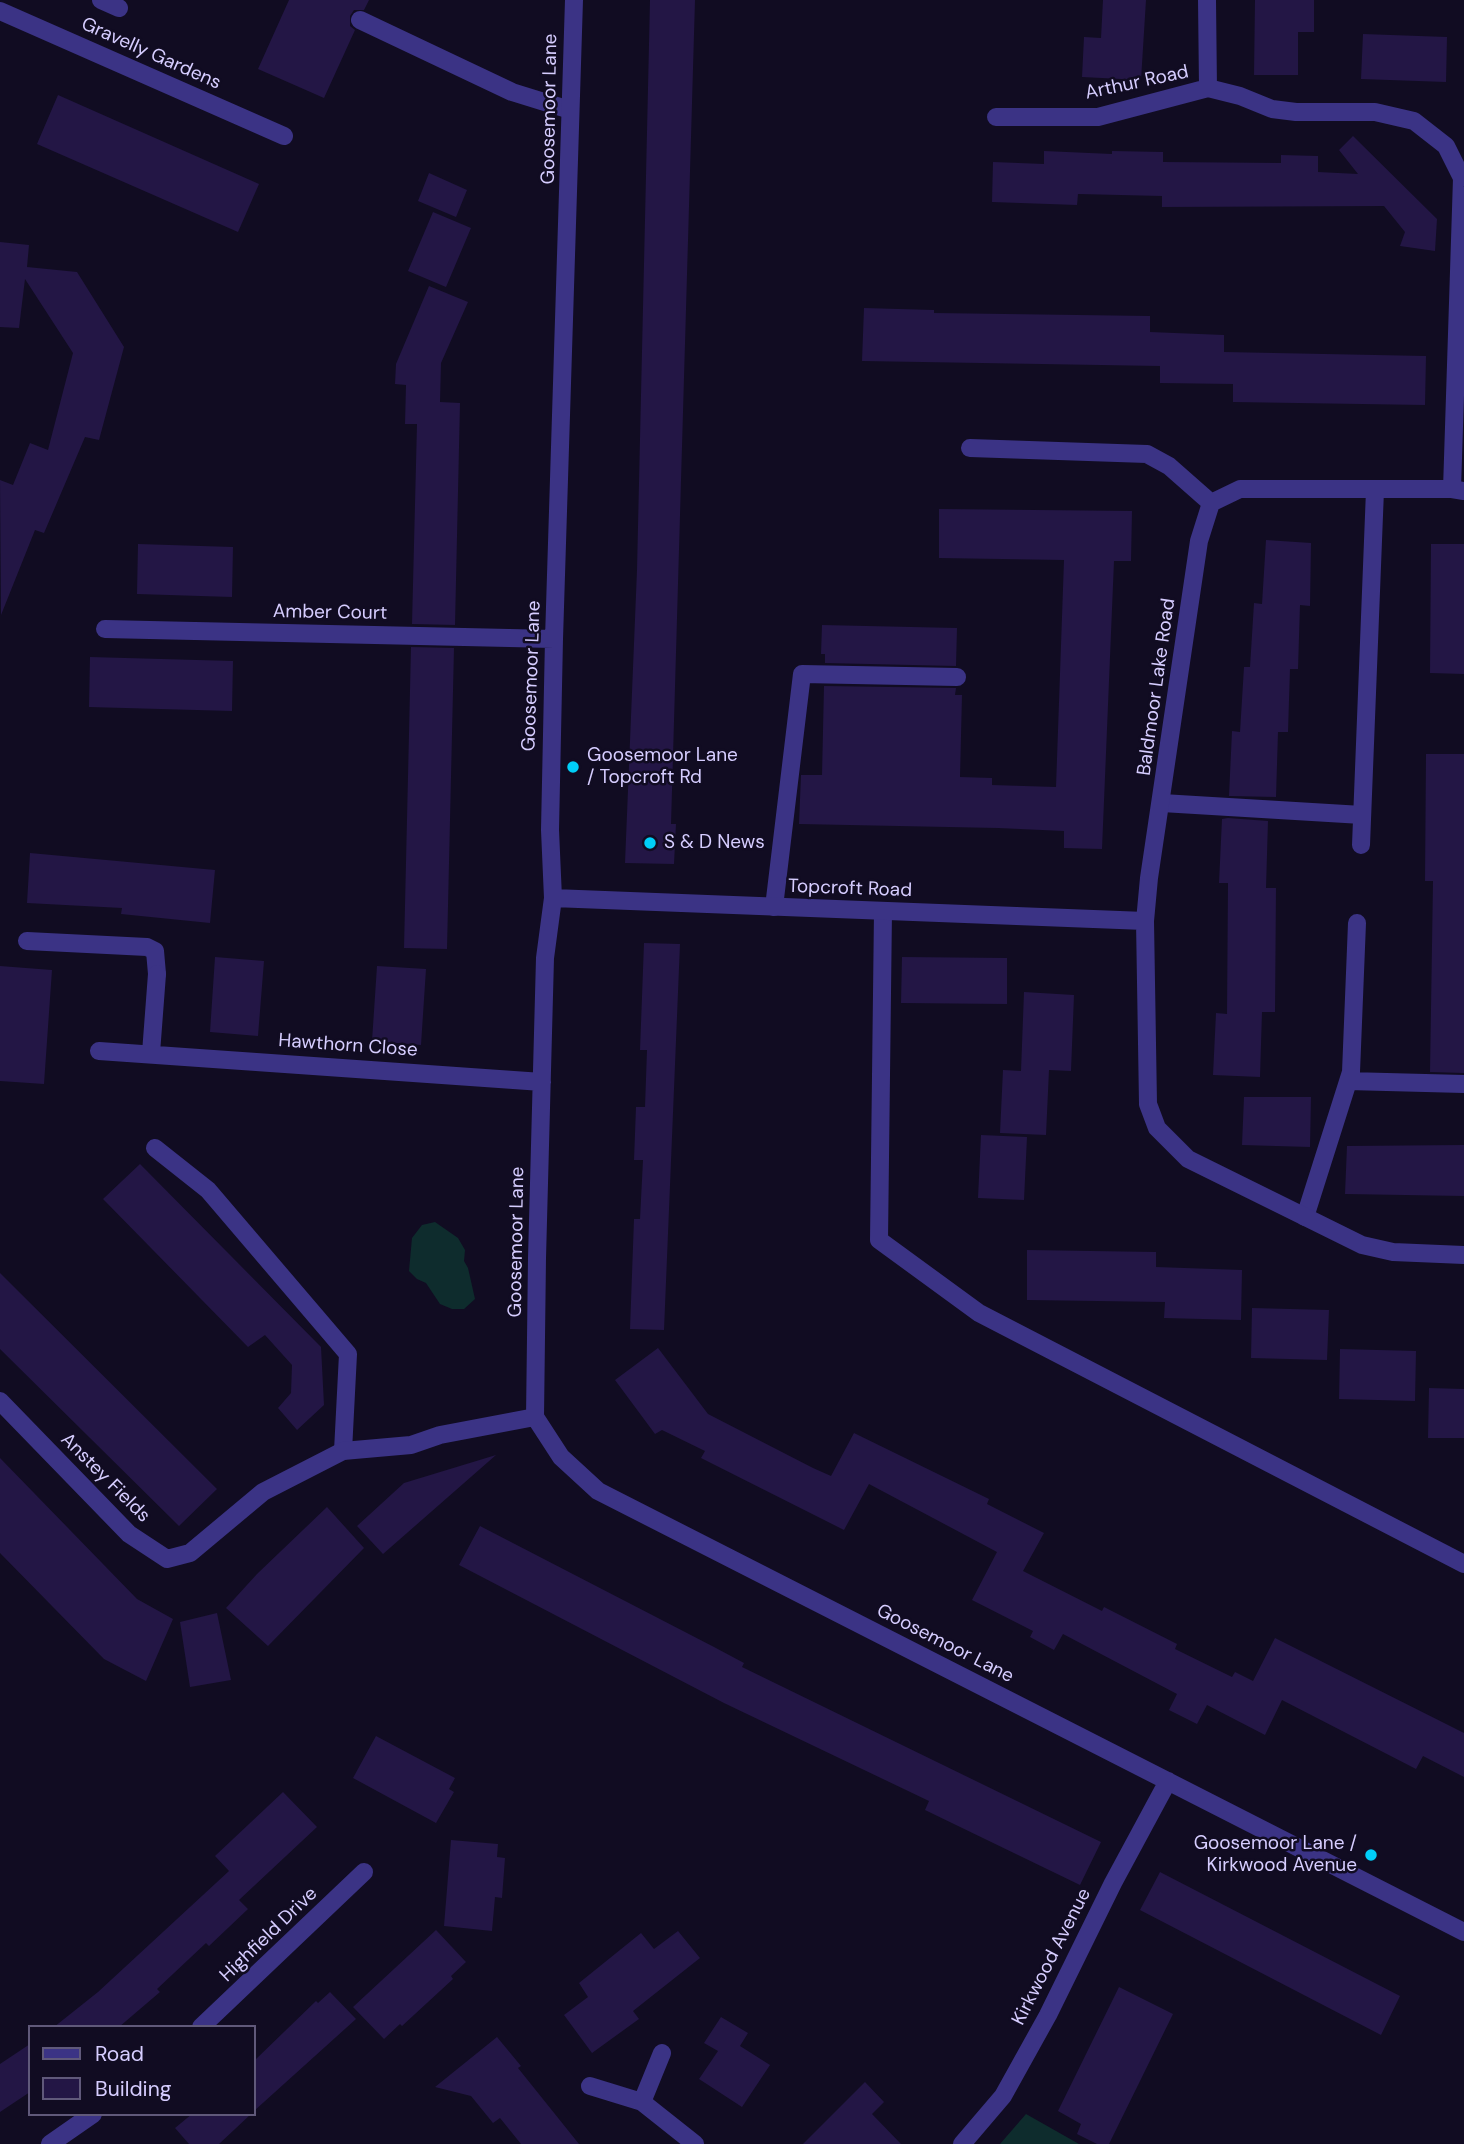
<!DOCTYPE html>
<html>
<head>
<meta charset="utf-8">
<style>
	body { margin:0 }
	#map { position:relative; width:1464px; height:2144px; overflow:hidden; background:#110c22; font-family:"DM Sans",sans-serif }
	canvas { display:block }
	.legend { position:absolute; left:28px; top:2025px; width:228px; height:91px; box-sizing:border-box; background:#110c22; border:2px solid #60597a; margin:0; padding:9px 12px; list-style:none; font-size:21px; color:#d6cdff }
	.legend li { display:flex; align-items:center; gap:14px; height:35px }
	.legend b { width:35px; border:2px solid #60597a }
</style>
</head>
<body>
<div id="map">
<canvas width="1464" height="2144"></canvas>
<ul class="legend">
<li><b style="height:9px;background:#3b3385"></b>Road</li>
<li><b style="height:19px;background:#231645"></b>Building</li>
</ul>
</div>
<script>
const c = document.querySelector('canvas').getContext('2d');
c.lineJoin = 'round';
function paint(path, color) {
  c.fillStyle = color;
  c.fill(path, 'evenodd');
}
function toPath(rows) {
  const path = new Path2D();
  for (const r of rows) {
    path.moveTo(r[0], r[1]);
    for (let i = 2; i < r.length; i += 2) path.lineTo(r[i], r[i + 1]);
  }
  return path;
}
function stroke(path, color, width, dash) {
  c.strokeStyle = color;
  c.lineWidth = width;
  c.lineCap = dash ? 'butt' : 'round';
  c.setLineDash(dash || []);
  c.stroke(path);
}
function drawText(font, color, halo, rows, align = 'center') {
  c.font = font + ' "DM Sans",sans-serif';
  c.lineWidth = 5;
  c.setLineDash([]);
  c.textBaseline = 'middle';
  c.strokeStyle = halo;
  c.fillStyle = color;
  for (const [text, x, y, turn = 0] of rows) {
    c.save();
    c.translate(x, y);
    c.rotate((+turn || 0) * Math.PI / 180);
    c.textAlign = isNaN(turn) ? turn : align;
    if (halo) c.strokeText(text, 0, 0);
    c.fillText(text, 0, 0);
    c.restore();
  }
}
paint(toPath([
	[435,1222,458,1238,465,1250,464,1261,468,1268,475,1299,464,1309,452,1309,440,1304,426,1283,417,1279,409,1271,412,1238,422,1225],
	[1026,2114,1079,2144,1000,2144]
]), '#0e2c2d');
paint(toPath([
	[289,0,369,0,364,10,354,10,350,16,350,26,355,30,324,98,258,69],
	[650,0,695,0,671,824,676,824,674,864,625,863,637,570],
	[1103,0,1146,0,1141,80,1082,77,1084,37,1101,38],
	[1255,0,1314,0,1314,32,1298,32,1298,75,1254,75],
	[1363,34,1447,37,1446,82,1361,79],
	[58,95,259,184,238,232,37,144],
	[1353,136,1437,219,1435,251,1400,246,1405,232,1384,206,1162,207,1162,196,1078,194,1077,205,992,202,993,162,1044,164,1044,151,1112,154,1112,151,1163,152,1163,162,1281,163,1281,155,1318,156,1318,172,1358,174,1339,150],
	[429,173,467,190,456,217,418,201],
	[433,212,471,228,446,287,408,271],
	[0,242,29,245,27,267,77,272,124,347,99,440,85,437,44,533,35,530,1,615,0,480,13,485,30,443,48,450,73,353,25,279,19,328,0,327],
	[429,286,468,302,441,363,440,402,460,403,455,625,412,624,417,424,405,424,406,385,395,384,396,364],
	[864,308,934,310,934,313,1150,316,1150,332,1224,335,1224,352,1426,356,1425,405,1233,402,1233,384,1160,383,1160,366,862,361],
	[939,509,1132,511,1131,561,1114,561,1102,849,1064,848,1064,831,998,828,799,824,801,775,822,775,824,686,956,688,955,695,962,695,960,777,992,778,992,785,1056,787,1064,560,939,558],
	[1266,540,1311,543,1310,606,1300,605,1298,669,1290,669,1288,732,1278,732,1276,797,1229,796,1232,731,1240,732,1244,667,1250,667,1254,603,1262,604],
	[138,544,233,547,232,597,137,594],
	[1431,544,1464,544,1464,674,1430,673],
	[822,625,957,628,956,666,825,663,825,654,821,654],
	[411,647,454,648,447,949,404,948],
	[90,657,233,661,232,711,89,707],
	[1426,754,1464,754,1464,1073,1430,1072,1433,881,1425,881],
	[1228,818,1268,821,1266,888,1276,888,1275,1012,1262,1012,1260,1077,1213,1075,1216,1013,1227,1014,1228,883,1219,883,1222,819],
	[30,853,215,870,210,923,121,914,122,908,27,903],
	[644,943,680,944,664,1330,630,1329,634,1219,640,1219,643,1160,634,1160,636,1107,645,1107,647,1050,640,1050],
	[215,957,264,961,258,1036,210,1032],
	[902,957,1007,958,1007,1004,901,1003],
	[0,966,52,970,44,1084,0,1081],
	[377,966,426,969,421,1045,372,1041],
	[1024,992,1074,995,1071,1071,1049,1070,1046,1135,1000,1133,1003,1070,1021,1071],
	[1244,1097,1311,1097,1310,1147,1242,1145],
	[981,1135,1027,1137,1024,1200,978,1198],
	[1464,1145,1464,1196,1345,1194,1347,1146],
	[140,1164,321,1347,324,1405,297,1430,278,1408,291,1393,292,1365,265,1335,248,1347,103,1199],
	[1027,1250,1156,1252,1156,1267,1242,1270,1241,1320,1164,1318,1165,1302,1027,1300],
	[0,1273,217,1489,179,1526,0,1349],
	[1252,1308,1329,1310,1327,1360,1251,1358],
	[658,1348,708,1414,813,1468,831,1476,854,1433,989,1499,987,1504,1044,1533,1023,1571,1102,1611,1104,1607,1177,1644,1175,1649,1232,1677,1235,1672,1253,1681,1275,1638,1464,1733,1464,1777,1423,1756,1416,1769,1282,1700,1265,1735,1207,1705,1197,1724,1169,1710,1177,1694,1063,1634,1054,1650,1030,1637,1033,1631,972,1600,997,1552,869,1484,844,1530,701,1458,705,1451,662,1430,655,1434,615,1380],
	[1340,1349,1416,1351,1415,1401,1339,1399],
	[1429,1388,1464,1389,1464,1438,1428,1438],
	[496,1455,383,1554,357,1526,404,1483],
	[0,1458,137,1599,173,1619,146,1681,104,1659,0,1553],
	[327,1507,364,1548,268,1646,226,1608,257,1574],
	[480,1526,714,1647,744,1663,742,1667,1101,1842,1080,1885,925,1810,929,1801,724,1703,459,1565],
	[217,1613,231,1680,190,1687,180,1622],
	[376,1736,455,1778,449,1789,454,1792,436,1823,353,1778],
	[283,1792,317,1827,239,1900,248,1909,209,1946,206,1943,157,1989,160,1992,119,2027,54,2027,98,1992,229,1871,215,1856],
	[451,1840,498,1844,497,1857,505,1858,502,1898,495,1897,492,1931,444,1926],
	[1160,1872,1400,1996,1381,2035,1140,1910],
	[436,1930,466,1962,451,1976,453,1979,402,2026,400,2024,384,2039,353,2007],
	[678,1931,700,1958,633,2011,639,2019,592,2053,564,2015,588,1997,579,1983,641,1933,654,1949],
	[1119,1987,1173,2014,1109,2144,1097,2144,1077,2134,1081,2124,1058,2111],
	[330,1992,356,2019,254,2111,254,2061,316,2001,318,2003],
	[721,2017,748,2033,740,2046,770,2065,742,2107,699,2079,718,2051,704,2043],
	[497,2037,521,2066,518,2068,579,2144,521,2144,500,2118,493,2123,471,2096,435,2087],
	[30,2044,30,2092,0,2112,0,2064],
	[865,2082,884,2102,872,2114,901,2144,803,2144],
	[192,2114,251,2114,219,2144,189,2144,175,2128]
]), '#231645');
stroke(toPath([
	[101,0,119,8],
	[360,20,512,92,570,110],
	[1162,803,1362,815],
	[1361,845,1375,490],
	[774,907,802,674,957,677],
	[883,911,879,1240,979,1313,1464,1564],
	[27,941,147,947,155,951,157,974],
	[1348,1081,1464,1084],
	[155,1148,208,1190,348,1354,343,1451],
	[1305,1217,1351,1072,1357,923]
]), '#3b3385', 18);
stroke(toPath([
	[574,0,554,639,550,830,553,898,545,958,537,1258,535,1417,561,1457,598,1491,1464,1932],
	[1207,0,1208,88],
	[0,11,284,136],
	[996,117,1098,117,1208,88,1240,96,1272,109,1296,112,1375,112,1414,121,1446,146,1462,178,1464,177],
	[970,448,1147,454,1169,466,1211,503],
	[1452,489,1462,178],
	[1464,491,1452,489,1240,489,1211,503,1199,541,1149,878,1145,921,1148,1104,1157,1128,1188,1159,1362,1245,1393,1252,1464,1255],
	[105,629,554,639],
	[553,898,1145,921],
	[99,1051,542,1082],
	[151,1053,157,974],
	[0,1401,129,1534,167,1559,190,1553,263,1492,343,1451,411,1445,440,1435,535,1417],
	[201,2027,364,1872],
	[590,2086,642,2102,695,2144],
	[642,2102,662,2053],
	[50,2144,93,2114],
	[962,2144,1003,2096,1048,2015,1113,1883,1168,1781]
]), '#3b3385', 18);
for (const [x, y, r, color] of [
	[573,767,7,"#00cef8"],
	[650,843,7,"#00cef8"],
	[1371,1855,7,"#00cef8"]
]) {
  const dot = new Path2D();
  dot.arc(x, y, r, 0, 2 * Math.PI);
  c.fillStyle = color;
  c.fill(dot);
  stroke(dot, '#110c22', 2.5);
}
drawText('19px', '#d6cdff', '#110c22', [
	["Gravelly Gardens",151,54,24],
	["Arthur Road",1137,83,-12],
	["Goosemoor Lane",550,109,-89],
	["Amber Court",330,613,1],
	["Goosemoor Lane",532,676,-88],
	["Baldmoor Lake Road",1157,687,-82],
	["Topcroft Road",850,889,2],
	["Hawthorn Close",348,1046,4],
	["Goosemoor Lane",517,1242,-89],
	["Anstey Fields",105,1478,45],
	["Goosemoor Lane",945,1644,27],
	["Highfield Drive",269,1935,-44],
	["Kirkwood Avenue",1052,1957,-63]
]);
drawText('19px', '#d6cdff', '#110c22', [
	["Goosemoor Lane",587,756],
	["/ Topcroft Rd",587,778],
	["S & D News",664,843],
	["Goosemoor Lane /",1357,1844,"right"],
	["Kirkwood Avenue",1357,1866,"right"]
], 'left');
</script>
</body>
</html>
